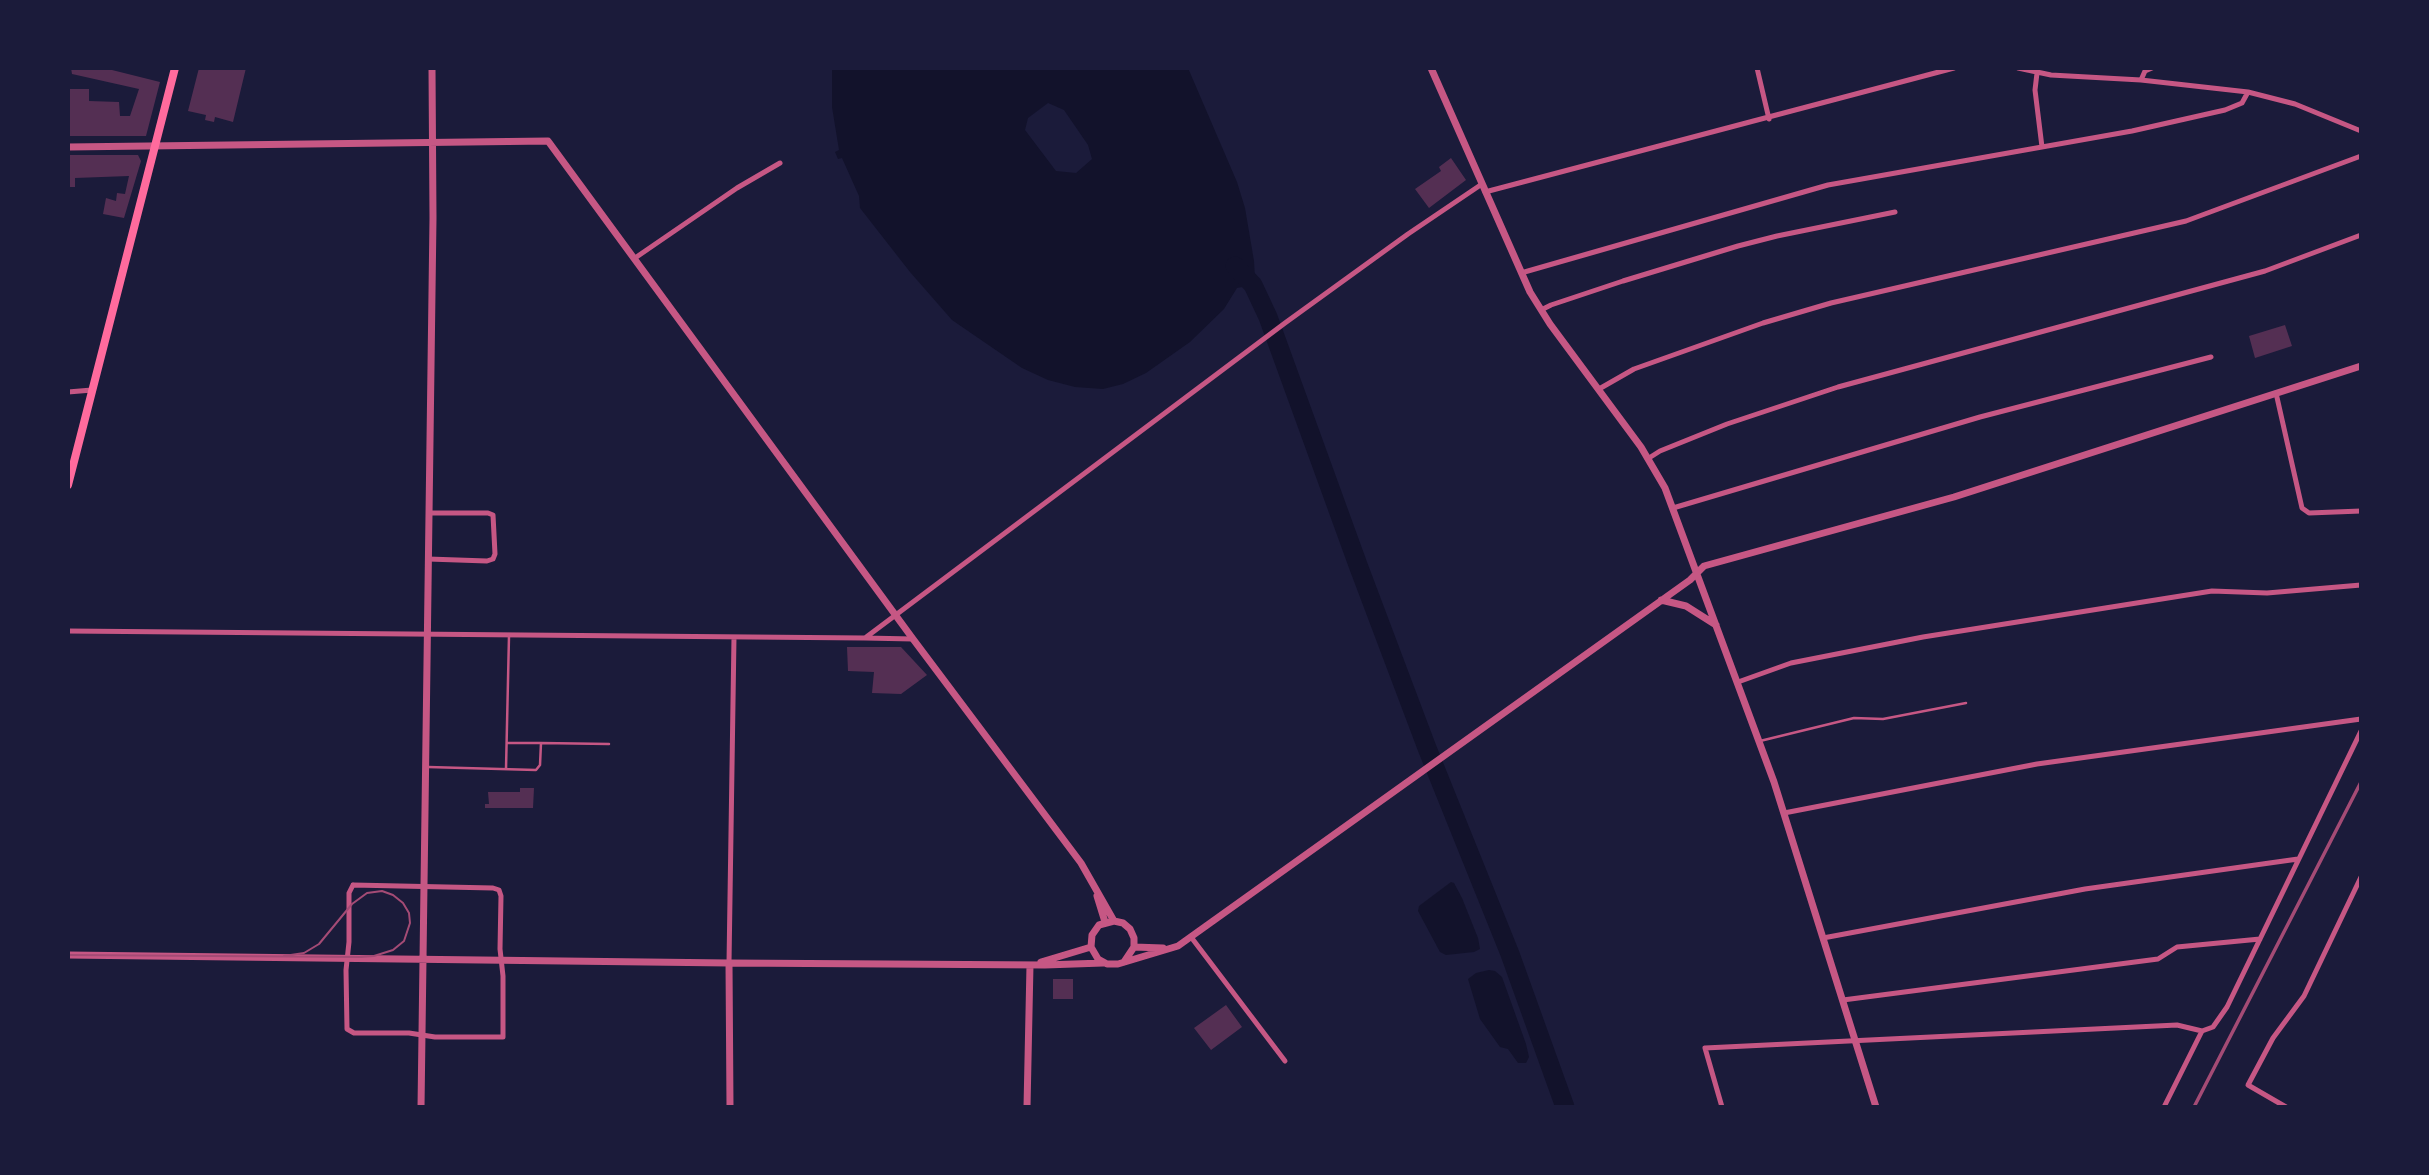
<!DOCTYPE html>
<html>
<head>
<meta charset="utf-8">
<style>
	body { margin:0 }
	#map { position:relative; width:2429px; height:1175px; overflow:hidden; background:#1b1b3a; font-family:Karla,sans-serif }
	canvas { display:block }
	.frame { position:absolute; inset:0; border:70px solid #1b1b3a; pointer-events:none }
</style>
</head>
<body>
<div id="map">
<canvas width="2429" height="1175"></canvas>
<div class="frame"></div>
</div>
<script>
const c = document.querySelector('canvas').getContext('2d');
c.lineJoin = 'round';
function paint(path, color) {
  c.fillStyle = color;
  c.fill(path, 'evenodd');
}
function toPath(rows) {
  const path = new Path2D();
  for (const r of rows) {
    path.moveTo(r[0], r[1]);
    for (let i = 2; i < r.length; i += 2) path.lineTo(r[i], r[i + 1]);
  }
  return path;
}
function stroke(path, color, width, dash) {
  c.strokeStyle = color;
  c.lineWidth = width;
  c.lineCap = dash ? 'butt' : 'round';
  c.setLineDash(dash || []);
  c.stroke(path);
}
paint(toPath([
	[832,68,1188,68,1237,182,1245,208,1254,261,1255,279,1253,285,1237,288,1224,309,1190,342,1146,373,1123,384,1103,389,1075,387,1048,380,1022,368,952,320,910,272,860,208,859,196,842,158,838,159,835,152,839,150,832,107],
	[1048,103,1064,110,1088,145,1092,159,1076,173,1056,171,1025,130,1028,118],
	[1451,882,1454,883,1462,898,1478,938,1480,949,1474,952,1446,955,1440,952,1418,911,1419,906],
	[1489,970,1495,971,1502,977,1526,1044,1529,1057,1526,1063,1518,1063,1508,1049,1500,1047,1480,1019,1468,979,1476,973]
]), '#12122b');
stroke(toPath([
	[1235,266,1253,285,1268,317,1358,565,1427,748,1510,954,1565,1107]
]), '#12122b', 19);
paint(toPath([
	[71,68,104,68,160,82,146,136,68,136,68,89,89,89,89,101,119,102,120,116,130,116,139,89,72,74],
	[199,68,246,68,233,122,215,117,214,122,205,120,206,115,188,111],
	[68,155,138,155,141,161,124,218,103,214,106,198,116,201,117,193,125,194,129,176,75,178,75,187,68,187],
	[1451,158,1466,180,1429,208,1415,189,1441,171,1439,167],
	[2285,325,2292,346,2255,358,2249,336],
	[847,647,901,647,927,675,901,694,872,693,874,672,848,671],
	[520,788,534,788,533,808,485,808,485,804,489,804,488,792,520,792],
	[1053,979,1073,979,1073,999,1053,999],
	[1226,1005,1242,1027,1211,1050,1194,1028]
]), '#542f53');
stroke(toPath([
	[1760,741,1854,718,1883,719,1966,703],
	[507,743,541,743],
	[428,767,536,770,540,765,541,743,609,744],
	[506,769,509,636]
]), '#c65784', 2.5);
stroke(toPath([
	[1757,68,1769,119],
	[2018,68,2051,75,2141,80,2248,92,2295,104,2361,131],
	[2037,73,2035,90,2042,147],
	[2141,80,2145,71,2152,68],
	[1485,192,1954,68],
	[635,258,737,188,780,163],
	[1521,273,1828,185,2132,131,2225,110,2242,103,2248,92],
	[1541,310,1551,305,1623,281,1738,246,1777,236,1895,212],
	[1599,389,1634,369,1763,323,1831,303,2186,221,2361,156],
	[68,392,92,390],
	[2276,393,2302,508,2309,513,2361,511],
	[1649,458,1660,451,1727,424,1838,387,2265,271,2361,235],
	[1673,508,1980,417,2211,357],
	[428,559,487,561,493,559,495,554,493,515,488,513,429,513],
	[68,631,865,638,1285,323,1408,234,1482,184],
	[865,638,913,639],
	[1738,682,1791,663,1923,637,2212,591,2267,593,2361,585],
	[1784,813,2037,764,2361,719],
	[353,885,493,888,499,890,501,896,500,949,503,976,503,1037,435,1037,409,1033,354,1033,347,1029,346,970,349,942,349,893,353,885],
	[1191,937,1285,1061],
	[1823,938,2085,889,2298,859],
	[729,963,734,637],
	[1843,1000,2158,959,2177,947,2260,939],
	[1722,1107,1705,1048,2177,1025,2202,1031],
	[2164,1107,2202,1031,2213,1027,2227,1007,2361,731],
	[2286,1107,2248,1085,2273,1038,2304,996,2361,877]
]), '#c65784', 5);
stroke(toPath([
	[1431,68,1530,292,1550,324,1641,447,1665,488,1774,782,1876,1107],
	[68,147,548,141,913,639,1081,863,1114,921],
	[1661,600,1686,606,1716,625],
	[1097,896,1105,922],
	[1134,947,1163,948],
	[68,955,729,963,1045,965,1103,963],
	[1041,962,1091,947],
	[1124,962,1134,947,1134,938,1130,929,1123,923,1114,921,1099,925,1092,935,1091,947,1098,959,1107,964,1118,964,1178,946,1690,580,1704,566,1954,497,2361,366],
	[729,963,730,1107],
	[421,1107,433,218,432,68],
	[1027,1107,1030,965]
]), '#c65784', 7);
stroke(toPath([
	[68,485,175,68]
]), '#ff6b9d', 8);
stroke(toPath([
	[68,955,361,957,374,956,393,950,404,941,410,923,409,913,403,903,393,895,382,891,367,893,352,904,319,944,304,953,284,956]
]), '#a44b75', 2);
stroke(toPath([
	[2194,1107,2361,782]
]), '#a44b75', 3.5);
</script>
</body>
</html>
